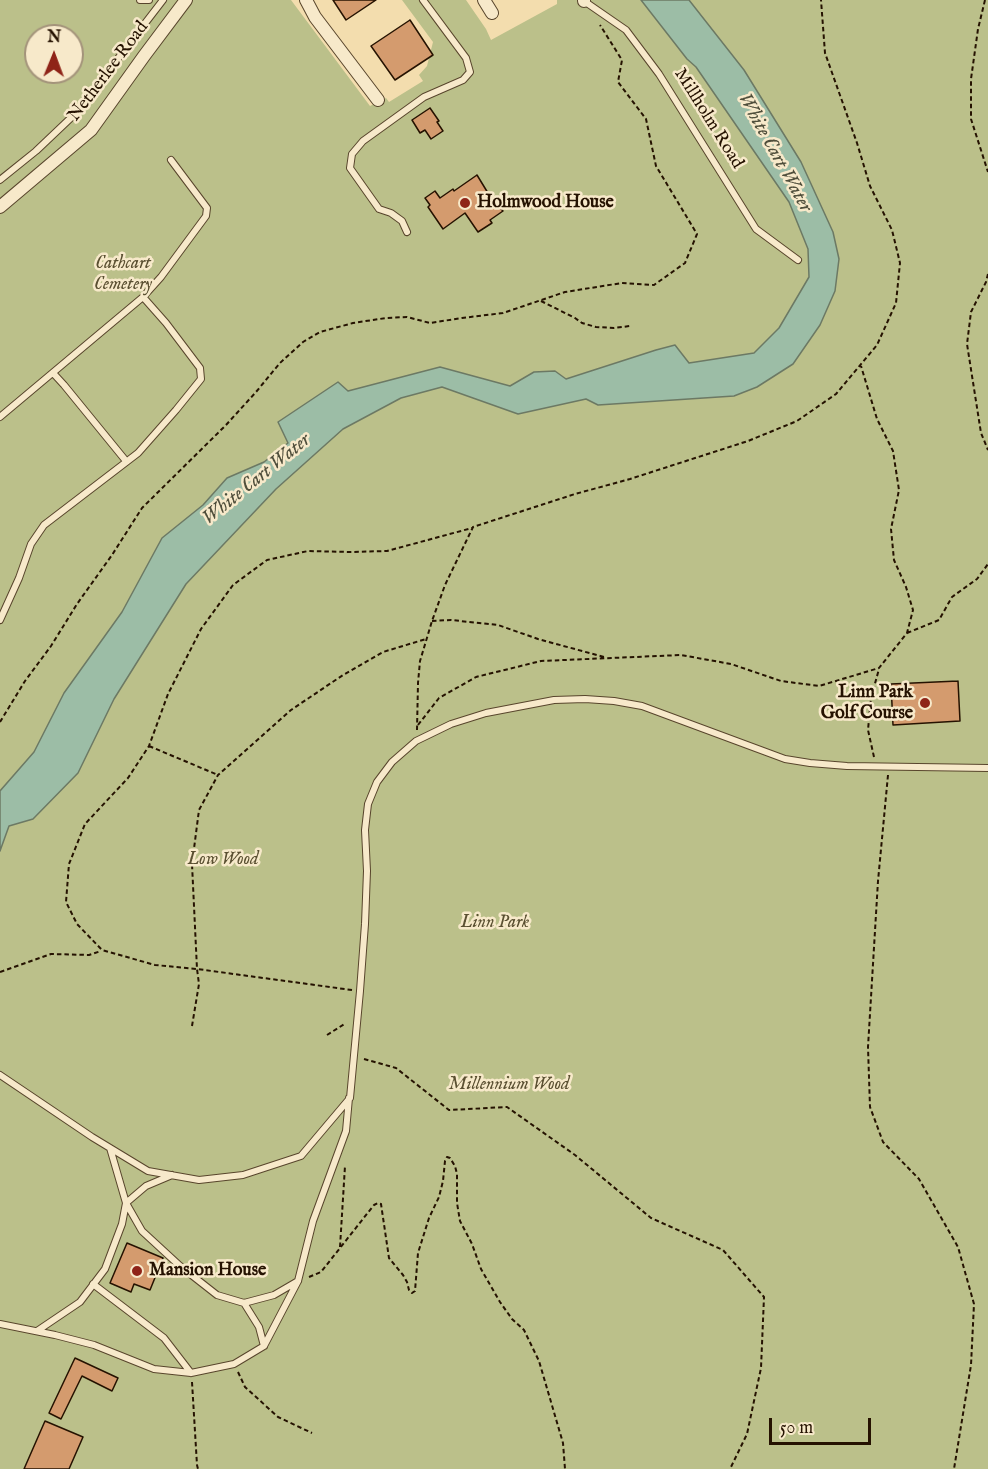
<!DOCTYPE html>
<html>
<head>
<meta charset="utf-8">
<style>
	body { margin:0 }
	#map { position:relative; width:988px; height:1469px; overflow:hidden; background:#f3ddae; font-family:"IM FELL English",serif }
	canvas { display:block }
	.north { position:absolute; left:24px; top:24px; width:60px; height:60px; box-sizing:border-box; background:#f7e9ca; border:2px solid #a3937a; border-radius:50%; rotate:1deg; font-size:16px; font-weight:700; line-height:24px; text-align:center; color:#251201 }
	.north::after { content:''; display:block; margin:auto; width:21px; height:27px; background:#8f2418; clip-path:polygon(50% 0,100% 100%,50% 72%,0 100%) }
	.scale { position:absolute; left:769px; top:1418px; width:102px; height:27px; box-sizing:border-box; border:3px solid #251201; border-top:0; padding-left:8px; font-size:18px; line-height:21px; white-space:nowrap; color:#251201; -webkit-text-stroke:4px #f7e9ca; paint-order:stroke }
</style>
</head>
<body>
<div id="map">
<canvas width="988" height="1469"></canvas>
<div class="north">N</div>
<div class="scale">50 m</div>
</div>
<script>
const c = document.querySelector('canvas').getContext('2d');
c.lineJoin = 'round';
function paint(path, color) {
  c.fillStyle = color;
  c.fill(path, 'evenodd');
}
function toPath(rows) {
  const path = new Path2D();
  for (const r of rows) {
    path.moveTo(r[0], r[1]);
    for (let i = 2; i < r.length; i += 2) path.lineTo(r[i], r[i + 1]);
  }
  return path;
}
function stroke(path, color, width, dash) {
  c.strokeStyle = color;
  c.lineWidth = width;
  c.lineCap = dash ? 'butt' : 'round';
  c.setLineDash(dash || []);
  c.stroke(path);
}
function drawText(font, color, halo, rows, align = 'center') {
  c.font = font + ' "IM FELL English",serif';
  c.lineWidth = 5;
  c.setLineDash([]);
  c.textBaseline = 'middle';
  c.strokeStyle = halo;
  c.fillStyle = color;
  for (const [text, x, y, turn = 0] of rows) {
    c.save();
    c.translate(x, y);
    c.rotate((+turn || 0) * Math.PI / 180);
    c.textAlign = isNaN(turn) ? turn : align;
    if (halo) c.strokeText(text, 0, 0);
    c.fillText(text, 0, 0);
    c.restore();
  }
}
paint(toPath([
	[0,0,291,0,370,106,386,98,389,102,423,81,419,75,427,66,433,42,402,0,466,0,486,29,491,40,557,4,557,0,988,0,988,1469,0,1469],
	[36,36,72,36,72,72,36,72]
]), '#bbc08a');
const water = toPath([
	[641,0,689,0,744,70,801,162,833,232,839,259,835,291,820,325,793,364,757,387,734,396,598,405,586,399,518,414,442,387,401,398,343,429,276,489,186,584,114,699,78,773,33,819,9,826,0,851,0,791,34,752,64,693,122,612,162,538,203,505,227,478,264,462,288,443,278,422,338,382,348,391,440,367,510,386,534,372,555,371,566,379,656,350,675,345,689,363,754,353,779,328,809,277,808,249,789,202,696,67,687,59,641,0]
]);
paint(water, '#9cbda6');
stroke(water, '#6c7964', 1.5);
const building = toPath([
	[333,0,376,0,346,20,333,0],
	[410,20,433,55,395,80,371,46,410,20],
	[430,108,439,121,437,122,443,131,431,139,425,130,420,133,412,120,430,108],
	[477,175,491,198,493,197,494,200,497,199,501,200,503,206,500,208,503,211,490,220,492,223,478,232,465,213,443,229,428,207,430,205,425,198,435,191,440,198,453,189,454,191,477,175],
	[958,681,960,721,893,725,891,684,958,681],
	[127,1243,163,1258,150,1290,134,1284,131,1292,110,1283,127,1243],
	[75,1358,118,1378,112,1391,82,1376,61,1419,49,1413,75,1358],
	[45,1421,83,1437,69,1469,24,1469,45,1421]
]);
paint(building, '#d49b6e');
stroke(building, '#251201', 1.5);
const lane = toPath([
	[140,0,149,0],
	[584,1,626,30,659,74,756,229,798,260],
	[0,180,36,151,76,113,163,0],
	[407,232,402,221,391,213,379,209,350,168,352,154,363,141,424,97,463,80,470,72,466,58,423,0],
	[53,373,64,385,126,461],
	[0,417,143,297,161,277,206,216,207,208,171,160],
	[0,620,19,578,31,544,44,525,138,453,176,410,201,379,200,368,166,323,143,297],
	[0,1075,92,1137,148,1171,199,1180,243,1175,301,1156,350,1098,360,991,365,924,367,871,365,830,368,804,377,782,392,762,416,741,451,724,486,713,554,700,585,699,614,701,642,706,785,759,810,763,847,766,988,768],
	[172,1175,146,1186,126,1203,142,1231,180,1266,217,1295,244,1303,274,1295,298,1281],
	[93,1284,164,1338,191,1373],
	[244,1303,259,1327,264,1346],
	[0,1324,55,1335,94,1345,154,1369,191,1373,234,1364,264,1346,298,1281,313,1221,346,1131,349,1098],
	[37,1331,80,1302,105,1269,122,1224,126,1203,110,1148]
]);
const street = toPath([
	[306,0,315,17,378,100],
	[484,0,492,13],
	[584,0,584,1],
	[0,207,91,130,144,56,186,0]
]);
stroke(lane, '#58452c', 8);
stroke(street, '#58452c', 14);
stroke(toPath([
	[985,0,978,29,971,79,971,119,988,172],
	[988,274,986,282,971,312,967,344,981,433,988,450],
	[541,301,575,318,582,323,596,327,614,328,630,326],
	[432,621,451,620,498,625,538,639,604,657],
	[907,633,939,620,952,597,977,579,988,564],
	[0,722,25,681,51,646,77,604,112,555,142,508,226,425,256,392,280,363,303,342,320,332,353,323,386,318,407,317,430,323,462,318,503,313,565,292,622,283,654,285,685,263,697,234,656,166,646,119,618,82,622,60,600,25],
	[418,725,439,698,476,677,541,661,681,655,731,664,781,681,819,686,879,668,907,633,913,610,906,587,894,560,891,529,899,490,893,451,877,419,861,366],
	[417,730,418,683,420,661,432,621,445,585,473,527,575,494,630,479,748,441,797,421,836,394,877,345,896,303,900,263,892,230,870,186,857,143,825,53,821,0],
	[149,746,218,775],
	[874,757,868,730,871,698,879,669],
	[888,775,878,881,868,1047,870,1107,883,1142,919,1179,958,1247,974,1304,971,1365,954,1469],
	[0,972,51,954,89,955,101,951],
	[352,990,197,969,155,965,102,950,77,924,66,902,69,864,85,824,128,778,149,746,168,694,201,629,233,585,267,560,308,551,350,552,387,551,472,528],
	[192,1026,199,984,197,969,192,864,199,810,218,775,291,710,343,675,383,652,426,639],
	[327,1035,346,1023],
	[364,1059,396,1068,449,1110,507,1107,575,1155,651,1218,723,1250,764,1297,761,1368,747,1434,730,1469],
	[340,1247,345,1166],
	[309,1277,321,1272,374,1205,378,1203,381,1204,389,1258,403,1275,407,1282,409,1290,412,1293,415,1291,418,1253,429,1218,439,1197,443,1181,445,1161,447,1157,450,1158,455,1166,457,1174,457,1203,460,1221,472,1244,481,1269,500,1302,512,1319,524,1330,539,1361,563,1443,565,1469],
	[238,1372,245,1387,278,1417,312,1433],
	[192,1382,197,1465,198,1469]
]), '#251201', 2, [4.5, 3]);
stroke(lane, '#f7e9ca', 6);
stroke(street, '#f7e9ca', 12);
for (const [x, y, r, color] of [
	[465,203,6,"#8f2418"],
	[925,703,6,"#8f2418"],
	[137,1271,6,"#8f2418"]
]) {
  const dot = new Path2D();
  dot.arc(x, y, r, 0, 2 * Math.PI);
  c.fillStyle = color;
  c.fill(dot);
  stroke(dot, '#f7e9ca', 2);
}
drawText('18px', '#251201', '#f7e9ca', [
	["Netherlee Road",109,72,-53],
	["Millholm Road",708,119,58]
]);
drawText('bold 18px', '#251201', '#f7e9ca', [
	["Holmwood House",477,203],
	["Linn Park",913,693,"right"],
	["Golf Course",913,714,"right"],
	["Mansion House",149,1271]
], 'left');
drawText('italic 18px', '#5a4f31', '#f7e9ca', [
	["Cathcart",123,264],
	["Cemetery",123,285],
	["Low Wood",223,860],
	["Linn Park",495,923],
	["Millennium Wood",509,1085]
]);
drawText('italic 20px', '#4f4e3b', '#f7e9ca', [
	["White Cart Water",774,153,61],
	["White Cart Water",257,480,-39]
]);
</script>
</body>
</html>
